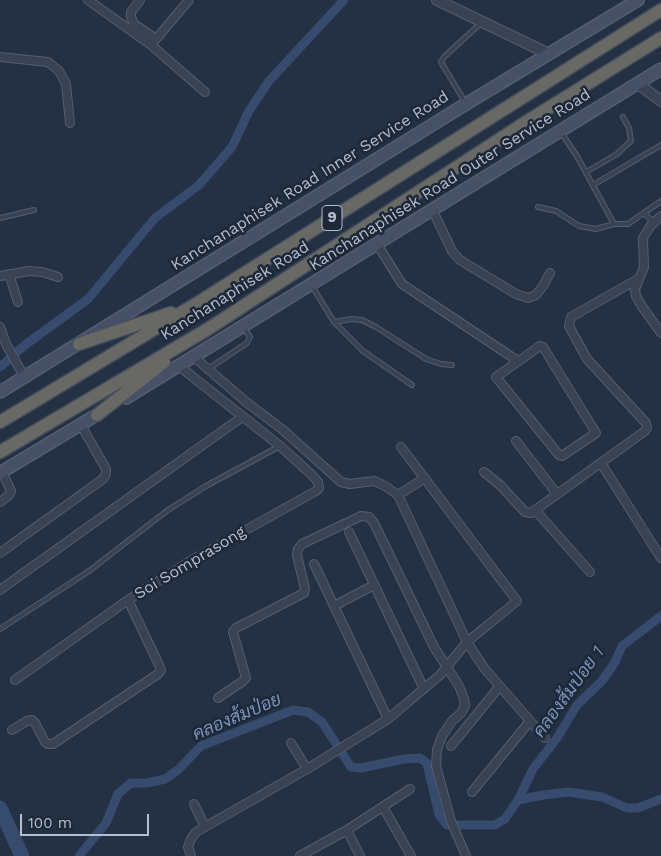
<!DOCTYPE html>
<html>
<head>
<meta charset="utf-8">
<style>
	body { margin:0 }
	#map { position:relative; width:661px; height:856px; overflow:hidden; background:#243044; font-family:"Work Sans",sans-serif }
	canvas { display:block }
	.scale { position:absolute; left:20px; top:814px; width:129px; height:22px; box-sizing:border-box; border:2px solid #b6becd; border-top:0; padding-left:6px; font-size:15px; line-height:18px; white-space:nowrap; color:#b6becd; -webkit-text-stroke:4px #1d2839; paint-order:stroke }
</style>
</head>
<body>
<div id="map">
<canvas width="661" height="856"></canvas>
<div class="scale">100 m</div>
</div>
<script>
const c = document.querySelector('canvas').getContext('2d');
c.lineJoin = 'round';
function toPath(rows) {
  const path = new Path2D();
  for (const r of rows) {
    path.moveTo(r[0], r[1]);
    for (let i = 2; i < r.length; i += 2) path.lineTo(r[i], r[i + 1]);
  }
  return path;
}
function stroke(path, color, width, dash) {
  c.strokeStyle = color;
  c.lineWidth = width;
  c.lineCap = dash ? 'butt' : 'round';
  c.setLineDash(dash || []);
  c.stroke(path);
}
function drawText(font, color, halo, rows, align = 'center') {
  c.font = font + ' "Work Sans",Sarabun,sans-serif';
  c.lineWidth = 5;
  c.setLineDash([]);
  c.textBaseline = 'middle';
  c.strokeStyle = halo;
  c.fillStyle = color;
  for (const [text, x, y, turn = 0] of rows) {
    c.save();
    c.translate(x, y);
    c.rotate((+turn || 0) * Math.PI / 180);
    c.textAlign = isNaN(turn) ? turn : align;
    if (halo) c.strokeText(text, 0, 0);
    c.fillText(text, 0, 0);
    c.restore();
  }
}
stroke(toPath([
	[0,367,25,345,88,299,155,218,199,185,232,147,249,111,269,81,344,0],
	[518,800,543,795,569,792,602,797,627,808,638,808,661,799],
	[79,856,106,823,118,794,131,783,147,783,165,779,178,770,201,746,293,710,308,712,322,722,351,767,361,768,404,759,420,758,427,763,439,815,447,825,495,825,505,819,518,800,533,769,557,738,577,705,601,682,614,664,622,646,661,616]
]), '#364b6d', 9);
stroke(toPath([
	[0,808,22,856]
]), '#364b6d', 15);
const service = toPath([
	[465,102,441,62,444,57,481,23],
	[561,132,578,158,614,224,628,224,661,201],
	[586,172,617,154,631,141,629,128,623,117],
	[593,185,661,145],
	[538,207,556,211,579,226,596,229,614,224],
	[644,213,654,223],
	[0,218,34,210],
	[312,286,334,322,363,351,412,385],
	[334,322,352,319,362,320,376,327,426,359,441,364,452,365],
	[208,369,247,343,250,337,244,328],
	[0,629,89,571,168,510,206,486,280,446]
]);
const minor = toPath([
	[88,0,151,45,205,92],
	[140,0,131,12,131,17,134,24,156,39],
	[151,45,189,0],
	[0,57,48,62,59,71,66,84,70,123],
	[432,209,452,251,460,260,516,294,528,298,536,295,543,286,550,273],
	[661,216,651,225,643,238,644,267,635,289,636,296,641,305,661,333],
	[377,244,402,284,518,361],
	[9,274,18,302],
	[0,276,29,271,42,272,58,277],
	[0,327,6,344,25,378],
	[540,346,543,347,596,433,562,456,559,455,496,377,540,346],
	[194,357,245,401,283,430,341,482,350,484,374,481,385,486,398,495,467,642,484,668,545,738],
	[516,441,557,494],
	[601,463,661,558],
	[484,472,500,485,525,512,531,513,645,431,647,428,646,423,587,359,569,326,571,317,638,279],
	[398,495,425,478],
	[0,502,9,495,11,491,2,472],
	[535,510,590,572],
	[349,532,424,689],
	[0,553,103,479,106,474,106,469,81,425],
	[314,564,388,719],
	[0,590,242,417],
	[334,606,374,585],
	[15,680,128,600],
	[218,698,243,681,246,678,233,632,236,628,304,593,305,589,297,555,298,549,302,544,361,516,369,517,374,523,434,647,459,686,464,699,465,706,461,713,452,721,442,736,437,750,436,766,451,821,466,856],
	[12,730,27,721,32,720,35,723,45,742,48,744,53,744,158,674,161,670,159,665,128,600,192,560,316,491,319,488,318,482,312,475,280,446,179,366],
	[291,743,307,769],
	[451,746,499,687],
	[472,792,530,721],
	[194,804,205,827],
	[383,807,411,856],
	[347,830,360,856],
	[191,856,188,847,191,839,196,832,307,769,388,719,440,675,467,642,517,601,401,447],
	[300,856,347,830,410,789]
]);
const tertiary = toPath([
	[437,0,549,54],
	[638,84,661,101]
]);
const secondary = toPath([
	[0,392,466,104,638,0],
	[126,398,661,69],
	[0,473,103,411]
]);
const trunk = toPath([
	[79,344,171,313],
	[97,415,164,362],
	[0,422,196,304,661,10],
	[0,452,208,329,526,122,661,38]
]);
stroke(service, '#545e6e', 6);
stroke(minor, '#545e6e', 10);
stroke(tertiary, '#545e6e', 12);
stroke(secondary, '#545e6e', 14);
stroke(trunk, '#404b5b', 15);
stroke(service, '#394353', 4);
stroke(minor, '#394353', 8);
stroke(tertiary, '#394353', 10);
stroke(secondary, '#465167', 11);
stroke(trunk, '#686864', 12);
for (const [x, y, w] of [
	[332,218,20]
]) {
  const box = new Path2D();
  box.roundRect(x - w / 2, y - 12.5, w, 25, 4);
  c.fillStyle = '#1d2839';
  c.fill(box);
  stroke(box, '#b6becd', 1);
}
drawText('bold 15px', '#b6becd', null, [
	["9",332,218]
]);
drawText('16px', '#b6becd', '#1d2839', [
	["Kanchanaphisek Road Outer Service Road",450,180,-32],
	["Kanchanaphisek Road Inner Service Road",310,181,-32],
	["Kanchanaphisek Road",235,291,-32],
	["Soi Somprasong",190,563,-31]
]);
drawText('italic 18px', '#7b92b7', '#1d2839', [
	["คลองส้มป่อย 1",569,692,-54],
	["คลองส้มป่อย",237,717,-23]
]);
</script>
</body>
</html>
